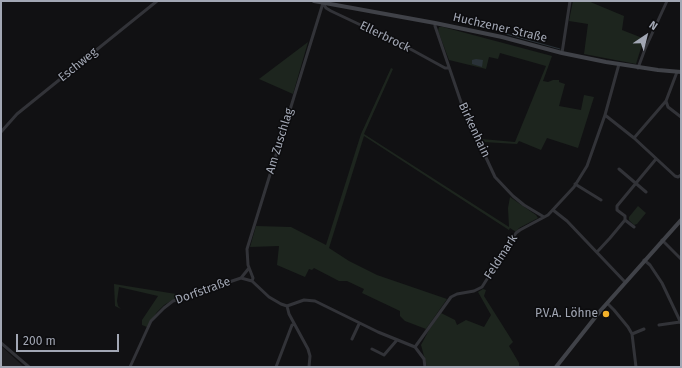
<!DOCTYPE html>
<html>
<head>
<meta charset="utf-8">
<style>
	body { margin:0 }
	#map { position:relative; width:682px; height:368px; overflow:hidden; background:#111113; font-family:"Fira Sans",sans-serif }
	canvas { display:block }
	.frame { position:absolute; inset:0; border:2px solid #a2a7b4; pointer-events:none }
	.north { position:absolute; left:626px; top:16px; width:40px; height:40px; -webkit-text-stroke:3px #0c0c0e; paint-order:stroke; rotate:35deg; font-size:11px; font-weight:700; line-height:16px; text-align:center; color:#a2a7b4 }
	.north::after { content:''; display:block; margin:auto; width:14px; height:18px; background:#a2a7b4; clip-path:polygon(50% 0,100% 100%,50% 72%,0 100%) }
	.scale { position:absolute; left:16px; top:334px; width:103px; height:18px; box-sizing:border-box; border:2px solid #a2a7b4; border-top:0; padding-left:5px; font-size:12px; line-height:14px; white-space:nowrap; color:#a2a7b4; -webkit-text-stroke:3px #0c0c0e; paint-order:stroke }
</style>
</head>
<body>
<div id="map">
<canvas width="682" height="368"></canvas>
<div class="frame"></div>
<div class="north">N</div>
<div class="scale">200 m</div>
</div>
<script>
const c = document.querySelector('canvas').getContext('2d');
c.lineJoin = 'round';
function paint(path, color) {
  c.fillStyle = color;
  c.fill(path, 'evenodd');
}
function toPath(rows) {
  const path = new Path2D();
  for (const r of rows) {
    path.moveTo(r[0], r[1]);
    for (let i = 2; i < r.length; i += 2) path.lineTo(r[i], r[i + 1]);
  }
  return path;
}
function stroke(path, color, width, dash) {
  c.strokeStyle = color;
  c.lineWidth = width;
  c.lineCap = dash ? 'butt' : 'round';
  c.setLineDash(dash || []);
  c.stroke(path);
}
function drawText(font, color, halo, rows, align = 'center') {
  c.font = font + ' "Fira Sans",sans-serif';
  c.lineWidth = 3;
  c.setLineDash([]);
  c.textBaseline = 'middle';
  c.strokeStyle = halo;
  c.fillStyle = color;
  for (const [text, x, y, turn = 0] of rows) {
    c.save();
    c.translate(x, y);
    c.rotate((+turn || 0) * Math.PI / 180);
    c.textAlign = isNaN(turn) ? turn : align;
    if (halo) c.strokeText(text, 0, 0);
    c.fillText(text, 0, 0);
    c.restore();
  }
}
paint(toPath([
	[1,346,24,367,1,367]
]), '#1d1d20');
paint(toPath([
	[573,1,588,1,624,16,622,30,645,39,641,48,636,64,584,54,588,24,569,21],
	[439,27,443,27,552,56,543,81,548,82,553,80,559,80,559,82,565,84,559,106,581,110,584,95,594,97,578,148,547,138,541,150,519,141,517,144,483,142,482,139,515,142,546,66,500,53,498,59,489,57,486,69,449,60,438,31],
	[308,42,293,94,259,79],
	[391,68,393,69,364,134,509,227,508,208,510,197,536,215,538,218,519,228,516,232,510,228,509,230,364,136,329,248,349,261,377,275,447,299,426,329,405,321,400,316,400,311,362,293,364,289,347,281,339,281,314,268,312,270,309,269,305,277,277,265,279,246,250,247,256,226,291,227,326,245,361,134],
	[638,206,646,213,637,224,634,225,629,220,629,217],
	[114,284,176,294,176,298,164,305,157,312,147,327,142,325,142,320,158,296,119,287,117,301,118,306,121,309,115,306],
	[483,289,486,290,484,296,513,342,509,346,519,363,519,367,427,367,421,345,429,330,441,313,455,320,457,325,466,320,484,327,491,315,478,292]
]), '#1d251e');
paint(toPath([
	[476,59,483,60,482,67,472,64,472,60]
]), '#2a3238');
stroke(toPath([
	[506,34,560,49]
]), '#2a3238', 1);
stroke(toPath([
	[323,3,326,8,331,11,403,45,445,68,449,68],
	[435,23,435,26,463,108,495,177,513,196,524,205,544,217],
	[562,53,570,1],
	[638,68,645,49,667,1],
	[666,101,668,107,681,117],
	[605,115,634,138,675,176,678,177,681,175],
	[1,132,17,114,157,1],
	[634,138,666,101,677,72],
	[619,169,646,192],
	[575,184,601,200],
	[553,210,567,221,625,282],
	[625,220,634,227],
	[662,240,681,259],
	[597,252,610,238,625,220,625,216,617,210,617,206,656,159],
	[644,260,650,265,662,283,681,323],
	[241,278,249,268],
	[252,281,253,278,248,265,247,249,323,3],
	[607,303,614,310,628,327,632,334,636,367],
	[287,306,289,314,308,349,310,356,309,367],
	[659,325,680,322],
	[632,334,644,329],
	[352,339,359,324],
	[1,343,29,367],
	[415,347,451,297,457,294,474,291,482,287,516,233,520,230,548,215,574,187,587,166,605,115,619,64],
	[372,349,384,355,397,340],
	[130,367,151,321,164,308,173,301,182,298,241,278,252,281,269,297,281,304,287,306,304,300,315,301,378,332,415,347,424,359,425,367],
	[276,367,292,325,294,324]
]), '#323338', 3);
stroke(toPath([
	[314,1,435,23,502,37,562,53,606,62,658,70,681,72],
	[556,367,601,310,681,220]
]), '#404248', 4);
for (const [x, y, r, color] of [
	[606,314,4,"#f3b129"]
]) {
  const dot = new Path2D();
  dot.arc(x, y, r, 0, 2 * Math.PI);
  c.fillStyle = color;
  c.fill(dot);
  stroke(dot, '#0c0c0e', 1.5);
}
drawText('12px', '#a2a7b4', '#0c0c0e', [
	["Huchzener Straße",500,28,13],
	["Ellerbrock",385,37,26],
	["Eschweg",78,65,-39],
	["Birkenhain",474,130,65],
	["Am Zuschlag",280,141,-73],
	["Feldmark",501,257,-57],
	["Dorfstraße",203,291,-20]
]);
drawText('12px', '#a2a7b4', '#0c0c0e', [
	["P.V.A. Löhne",598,314]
], 'right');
</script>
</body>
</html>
